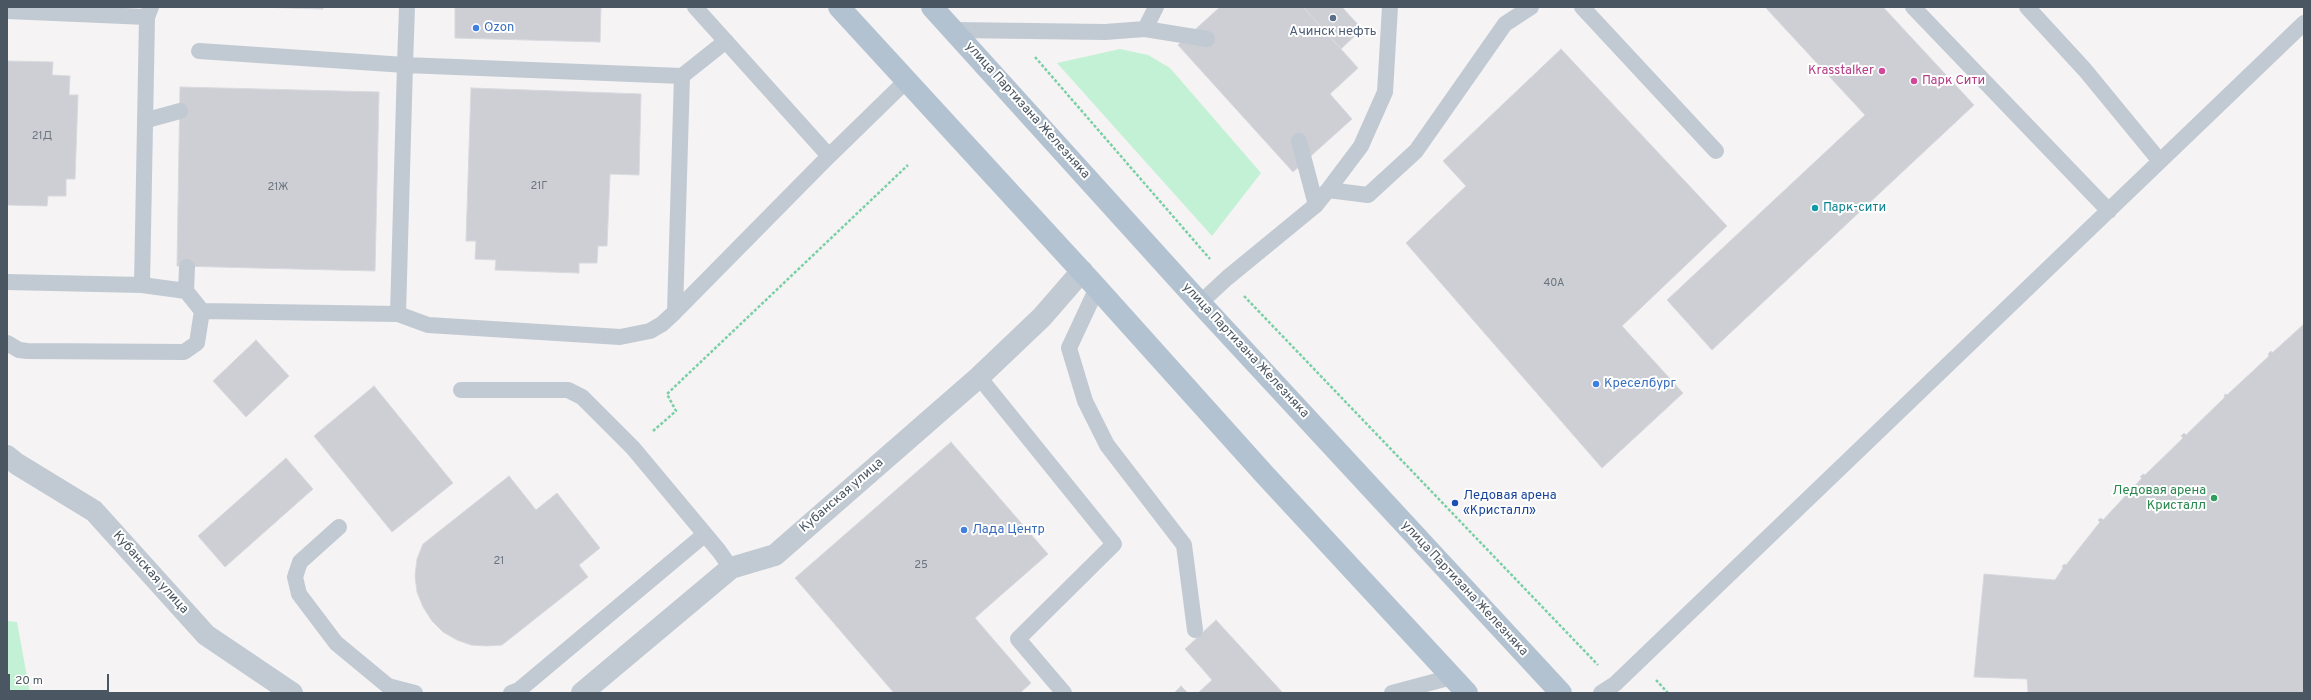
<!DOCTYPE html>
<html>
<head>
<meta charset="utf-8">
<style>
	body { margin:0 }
	#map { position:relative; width:2311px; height:700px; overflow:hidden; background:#f5f3f3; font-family:Overpass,sans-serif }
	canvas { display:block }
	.frame { position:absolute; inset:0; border:8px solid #4a5661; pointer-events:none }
	.scale { position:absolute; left:8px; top:674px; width:101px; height:18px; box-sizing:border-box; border:2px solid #4a5661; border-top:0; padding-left:5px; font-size:12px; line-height:14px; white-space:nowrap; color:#4a5661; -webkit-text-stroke:3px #fff; paint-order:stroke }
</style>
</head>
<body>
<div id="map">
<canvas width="2311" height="700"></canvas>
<div class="frame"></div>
<div class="scale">20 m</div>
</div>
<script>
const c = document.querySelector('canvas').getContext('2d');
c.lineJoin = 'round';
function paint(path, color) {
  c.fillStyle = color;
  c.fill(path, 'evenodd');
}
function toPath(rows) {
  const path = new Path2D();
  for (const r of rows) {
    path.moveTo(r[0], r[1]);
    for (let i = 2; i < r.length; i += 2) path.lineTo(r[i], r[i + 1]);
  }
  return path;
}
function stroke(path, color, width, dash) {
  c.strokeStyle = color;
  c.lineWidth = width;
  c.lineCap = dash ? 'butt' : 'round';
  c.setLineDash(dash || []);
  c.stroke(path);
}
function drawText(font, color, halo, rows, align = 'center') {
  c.font = font + ' Overpass,sans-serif';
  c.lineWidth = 4;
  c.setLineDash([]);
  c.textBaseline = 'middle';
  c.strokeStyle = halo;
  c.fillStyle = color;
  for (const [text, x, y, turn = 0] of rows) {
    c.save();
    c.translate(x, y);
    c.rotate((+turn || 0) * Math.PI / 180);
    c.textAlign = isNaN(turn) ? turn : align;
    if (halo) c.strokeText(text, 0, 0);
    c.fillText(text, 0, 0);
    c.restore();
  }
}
paint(toPath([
	[1120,49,1148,55,1170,68,1261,173,1212,236,1057,63],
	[7,621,17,622,30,693,7,693]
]), '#c3f1d5');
const building = toPath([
	[257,7,323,7,323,9,257,7],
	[455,7,601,7,600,42,455,38,455,7],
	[1220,7,1303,7,1358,68,1330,94,1352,119,1293,172,1178,45,1220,7],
	[1303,7,1342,7,1362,29,1341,49,1303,7],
	[1765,7,1883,7,1974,105,1712,350,1667,300,1865,115,1765,7],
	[1561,49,1727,226,1622,326,1683,393,1602,468,1406,243,1466,186,1443,161,1561,49],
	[7,61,53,62,52,75,70,76,69,95,78,95,75,179,66,179,66,196,48,196,47,206,7,205,7,61],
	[180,87,379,92,375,271,177,266,180,87],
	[471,88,641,94,639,175,610,174,607,246,598,246,597,263,579,263,579,273,495,270,496,260,475,259,476,241,466,241,471,88],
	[2304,324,2304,693,2028,693,2027,679,1974,677,1984,574,2055,580,2063,568,2062,567,2064,564,2066,565,2100,522,2098,520,2101,518,2103,520,2142,478,2140,477,2143,474,2145,475,2183,438,2181,436,2184,433,2186,435,2224,398,2225,394,2227,395,2269,356,2268,354,2271,351,2272,353,2304,324],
	[256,340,289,376,246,417,213,381,256,340],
	[374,386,453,483,392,532,314,436,374,386],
	[951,442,1048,554,975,618,1031,683,1020,693,894,693,795,578,951,442],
	[286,458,313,489,225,567,198,536,286,458],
	[509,476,536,510,557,493,600,548,579,565,588,577,502,645,487,646,471,645,457,640,443,632,432,621,423,607,417,592,415,576,417,559,423,544,509,476],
	[1216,620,1283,693,1198,693,1212,680,1185,649,1216,620],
	[1181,686,1188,693,1174,693,1181,686]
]);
paint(building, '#cdcfd5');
stroke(building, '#d7d9de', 1);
stroke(toPath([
	[1035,57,1210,259],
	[1244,296,1598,665],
	[653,431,676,411,667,394,908,165],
	[1656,680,1668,693]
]), '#7ad0a6', 2.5, [3, 2]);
stroke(toPath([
	[151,7,147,17,142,285,186,291,202,311,398,314],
	[695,7,829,156,907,80],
	[1582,7,1716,151],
	[1913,7,2109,211],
	[2027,7,2085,70,2159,160],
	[7,11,147,17],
	[1145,29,1156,7],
	[954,30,1105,32,1145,29,1207,39],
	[199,51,405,65,407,7],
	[682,76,405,65,398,314,428,325,620,337,650,331,662,324,675,312,682,76,726,41],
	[147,120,180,111],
	[1299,141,1316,205],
	[1328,190,1361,146,1385,92,1390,7],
	[7,282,142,285],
	[1097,288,1069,348,1085,401,1107,445,1184,545,1195,630],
	[186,291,187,267],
	[1200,303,1227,278,1316,205,1328,190,1368,195,1416,151,1505,24,1531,7],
	[675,312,829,156],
	[7,343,19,350,27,351,184,352,197,343,202,311],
	[979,377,1114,544,1018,639,1064,693],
	[461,390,568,390,582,397,633,448,719,551,731,568],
	[339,527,300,562,295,577,299,594,336,643,388,686,415,693],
	[511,693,519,690,704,535],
	[1392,693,1452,677],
	[1601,693,1615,684,2304,23]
]), '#c1cad2', 16);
stroke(toPath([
	[7,456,17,464,94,511,206,635,292,693],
	[582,693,731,568,775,555,979,377,1042,317,1082,271]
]), '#c1cad2', 22);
stroke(toPath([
	[839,7,1097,288,1265,475,1467,693],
	[932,7,1200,303,1561,693]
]), '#b3c2d1', 22);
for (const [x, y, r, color] of [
	[1333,18,4,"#5c6f8a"],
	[476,28,4,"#3f7fe0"],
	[1882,71,4,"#d1479c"],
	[1914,81,4,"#d1479c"],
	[1815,208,4,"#0f9aa8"],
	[1596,384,4,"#3f7fe0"],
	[2214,498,4,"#2e9e5b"],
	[1455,503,4,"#1a4fb4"],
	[964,530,4,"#3f7fe0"]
]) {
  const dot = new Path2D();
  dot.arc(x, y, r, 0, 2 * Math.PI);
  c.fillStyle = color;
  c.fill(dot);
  stroke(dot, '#fff', 1.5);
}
drawText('11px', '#6b747e', null, [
	["21Д",42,137],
	["21Г",539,187],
	["21Ж",278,188],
	["40А",1554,284],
	["21",499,562],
	["25",921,566]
]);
drawText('13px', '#366cbe', '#fff', [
	["Ozon",484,28],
	["Креселбург",1604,384],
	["Лада Центр",972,530]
], 'left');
drawText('13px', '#4e5e75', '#fff', [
	["Ачинск нефть",1333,32]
]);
drawText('13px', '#b23c85', '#fff', [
	["Krasstalker",1874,71],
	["Парк Сити",1922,81,"left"]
], 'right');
drawText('13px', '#4a5661', '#fff', [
	["улица Партизана Железняка",1027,111,48],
	["улица Партизана Железняка",1245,351,47],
	["Кубанская улица",842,496,-41],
	["Кубанская улица",150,573,48],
	["улица Партизана Железняка",1464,589,47]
]);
drawText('13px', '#0d838f', '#fff', [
	["Парк-сити",1823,208]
], 'left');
drawText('13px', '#27864d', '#fff', [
	["Ледовая арена",2206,491],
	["Кристалл",2206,506]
], 'right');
drawText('13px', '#164399', '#fff', [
	["Ледовая арена",1463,496],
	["«Кристалл»",1463,511]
], 'left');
</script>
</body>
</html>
